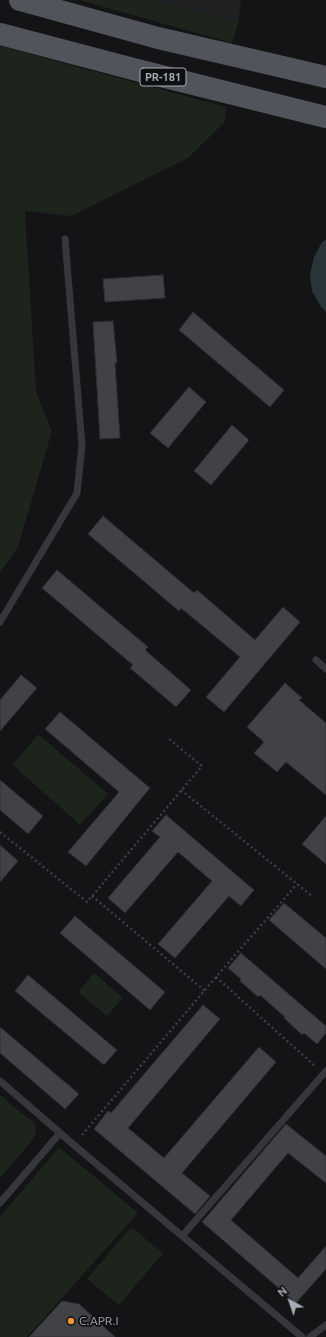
<!DOCTYPE html>
<html>
<head>
<meta charset="utf-8">
<style>
	body { margin:0 }
	#map { position:relative; width:326px; height:1337px; overflow:hidden; background:#141416; font-family:Ubuntu,sans-serif }
	canvas { display:block }
	.north { position:absolute; left:270px; top:1281px; width:40px; height:40px; -webkit-text-stroke:3px #0f0f11; paint-order:stroke; rotate:320deg; font-size:11px; font-weight:700; line-height:16px; text-align:center; color:#a6adb6 }
	.north::after { content:''; display:block; margin:auto; width:14px; height:18px; background:#a6adb6; clip-path:polygon(50% 0,100% 100%,50% 72%,0 100%) }
</style>
</head>
<body>
<div id="map">
<canvas width="326" height="1337"></canvas>
<div class="north">N</div>
</div>
<script>
const c = document.querySelector('canvas').getContext('2d');
c.lineJoin = 'round';
function paint(path, color) {
  c.fillStyle = color;
  c.fill(path, 'evenodd');
}
function toPath(rows) {
  const path = new Path2D();
  for (const r of rows) {
    path.moveTo(r[0], r[1]);
    for (let i = 2; i < r.length; i += 2) path.lineTo(r[i], r[i + 1]);
  }
  return path;
}
function stroke(path, color, width, dash) {
  c.strokeStyle = color;
  c.lineWidth = width;
  c.lineCap = dash ? 'butt' : 'round';
  c.setLineDash(dash || []);
  c.stroke(path);
}
function drawText(font, color, halo, rows, align = 'center') {
  c.font = font + ' Ubuntu,sans-serif';
  c.lineWidth = 3.5;
  c.setLineDash([]);
  c.textBaseline = 'middle';
  c.strokeStyle = halo;
  c.fillStyle = color;
  for (const [text, x, y, turn = 0] of rows) {
    c.save();
    c.translate(x, y);
    c.rotate((+turn || 0) * Math.PI / 180);
    c.textAlign = isNaN(turn) ? turn : align;
    if (halo) c.strokeText(text, 0, 0);
    c.fillText(text, 0, 0);
    c.restore();
  }
}
paint(toPath([
	[156,0,241,0,238,23]
]), '#202023');
paint(toPath([
	[79,0,156,0,238,23,232,43],
	[0,46,226,107,225,122,188,158,71,216,25,211,36,392,52,431,18,547,0,573],
	[38,734,108,794,80,825,13,765],
	[94,973,123,998,107,1016,78,992],
	[0,1095,35,1124,36,1132,32,1141,0,1178],
	[59,1147,138,1213,27,1337,0,1337,0,1217],
	[131,1227,163,1253,119,1305,87,1279]
]), '#1c241c');
paint(toPath([
	[326,240,326,312,321,307,312,291,310,274,314,257,322,242]
]), '#2a353a');
const building = toPath([
	[163,275,165,298,105,302,103,279,163,275],
	[193,312,284,390,270,407,179,330,193,312],
	[113,321,117,363,115,363,120,438,100,439,93,322,113,321],
	[189,387,206,402,168,448,150,433,189,387],
	[232,425,249,440,211,485,194,471,232,425],
	[103,516,194,593,197,590,255,640,283,607,300,622,224,712,206,697,240,657,181,608,179,611,88,534,103,516],
	[57,570,148,647,145,650,191,690,176,707,130,668,133,665,42,588,57,570],
	[21,675,37,688,0,731,0,700,21,675],
	[285,683,302,698,299,700,326,723,326,795,286,762,277,772,254,753,264,742,247,727,285,683],
	[60,712,150,788,86,866,68,852,119,792,45,729,60,712],
	[0,780,43,816,28,834,0,810,0,780],
	[166,815,254,890,241,906,229,896,175,958,158,944,212,881,178,852,125,913,108,898,160,837,152,831,166,815],
	[326,816,326,864,302,844,326,816],
	[0,845,18,861,0,882,0,845],
	[284,903,326,938,326,969,269,920,284,903],
	[75,916,165,992,150,1010,60,933,75,916],
	[241,953,326,1026,326,1033,317,1044,304,1033,302,1035,284,1018,285,1017,260,995,258,997,240,981,241,979,228,968,241,953],
	[28,975,117,1050,104,1065,15,991,28,975],
	[203,1005,220,1019,128,1128,164,1158,259,1047,276,1062,182,1173,210,1196,195,1214,94,1129,108,1111,111,1113,203,1005],
	[0,1027,79,1094,65,1109,0,1053,0,1027],
	[286,1124,326,1156,326,1183,288,1153,231,1220,298,1278,326,1246,326,1269,296,1303,202,1222,286,1124],
	[62,1301,79,1304,115,1337,29,1337,62,1301]
]);
paint(building, '#404246');
stroke(building, '#2e2f32', 1);
stroke(toPath([
	[181,790,312,896],
	[0,832,87,902,202,766,169,739],
	[92,896,205,991],
	[216,977,315,1066],
	[82,1135,216,977,297,884]
]), '#3b3e42', 2.5, [2, 3]);
stroke(toPath([
	[0,622,77,493,82,445,65,239],
	[316,660,326,669],
	[0,1081,74,1145,302,1337],
	[0,1203,60,1133],
	[182,1236,326,1071],
	[310,1337,326,1325]
]), '#35373b', 7);
stroke(toPath([
	[20,0,158,38,326,77],
	[0,34,137,70,326,117]
]), '#51545a', 22);
for (const [x, y, r, color] of [
	[71,1321,4,"#f29730"]
]) {
  const dot = new Path2D();
  dot.arc(x, y, r, 0, 2 * Math.PI);
  c.fillStyle = color;
  c.fill(dot);
  stroke(dot, '#0f0f11', 1.5);
}
for (const [x, y, w] of [
	[163,77,46]
]) {
  const box = new Path2D();
  box.roundRect(x - w / 2, y - 9, w, 18, 3);
  c.fillStyle = '#0f0f11';
  c.fill(box);
  stroke(box, '#a6adb6', 1);
}
drawText('bold 11px', '#a6adb6', null, [
	["PR-181",163,77]
]);
drawText('12px', '#a6adb6', '#0f0f11', [
	["C.APR.I",79,1321]
], 'left');
</script>
</body>
</html>
